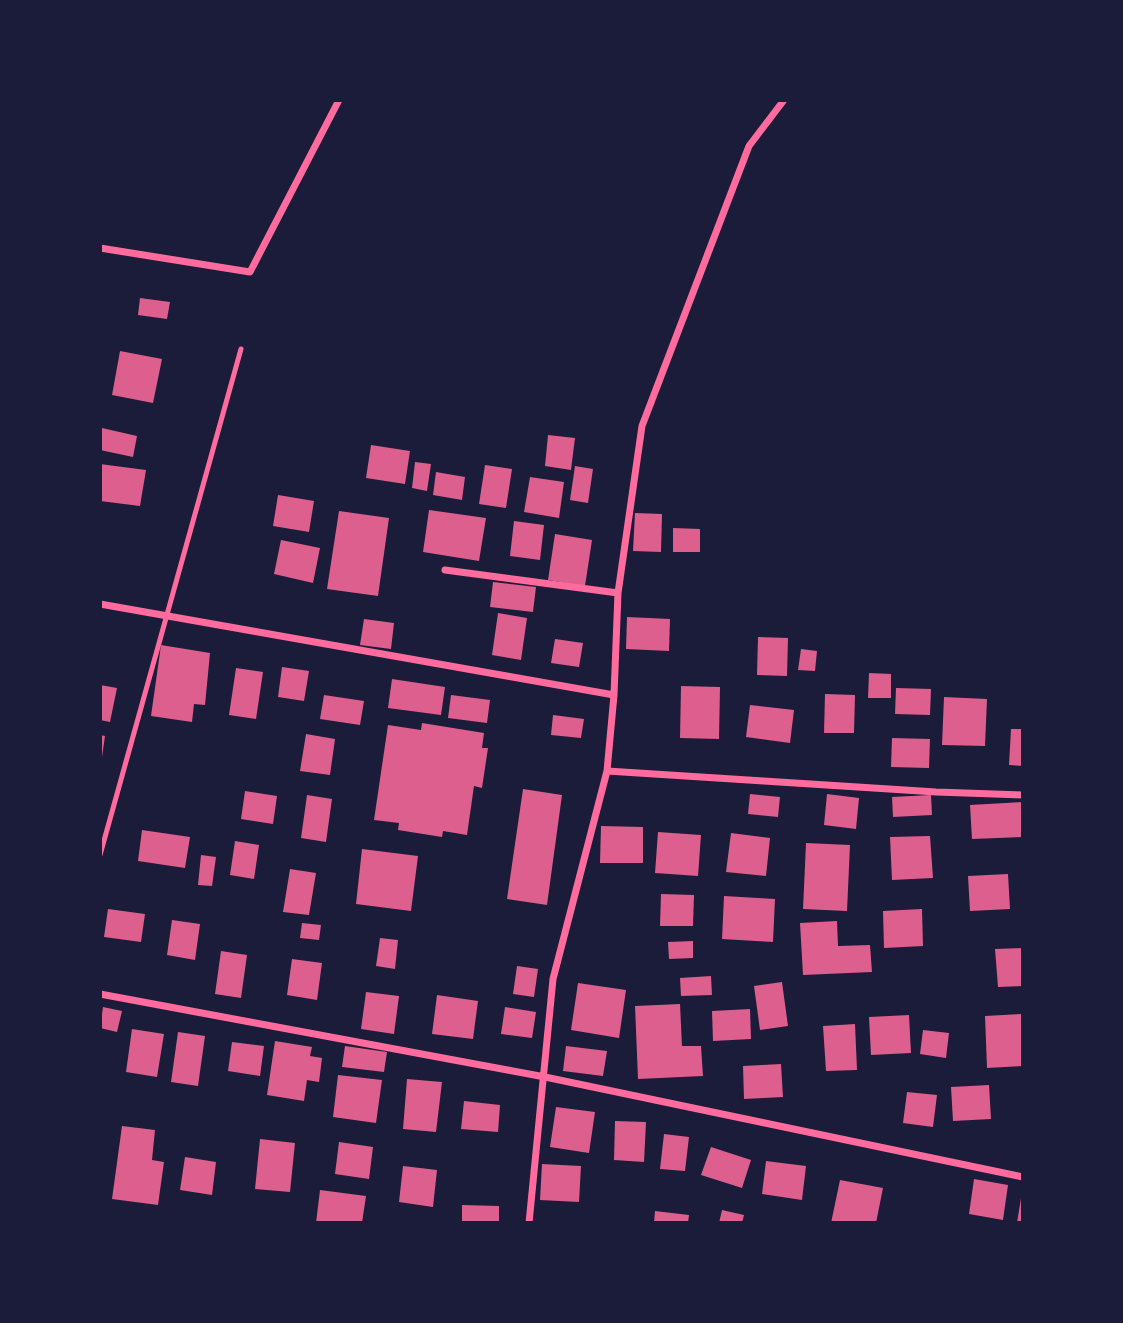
<!DOCTYPE html>
<html>
<head>
<meta charset="utf-8">
<style>
	body { margin:0 }
	#map { position:relative; width:1123px; height:1323px; overflow:hidden; background:#1b1b3a; font-family:"Public Sans",sans-serif }
	canvas { display:block }
	.frame { position:absolute; inset:0; border:102px solid #1b1b3a; pointer-events:none }
</style>
</head>
<body>
<div id="map">
<canvas width="1123" height="1323"></canvas>
<div class="frame"></div>
</div>
<script>
const c = document.querySelector('canvas').getContext('2d');
c.lineJoin = 'round';
function paint(path, color) {
  c.fillStyle = color;
  c.fill(path, 'evenodd');
}
function toPath(rows) {
  const path = new Path2D();
  for (const r of rows) {
    path.moveTo(r[0], r[1]);
    for (let i = 2; i < r.length; i += 2) path.lineTo(r[i], r[i + 1]);
  }
  return path;
}
function stroke(path, color, width, dash) {
  c.strokeStyle = color;
  c.lineWidth = width;
  c.lineCap = dash ? 'butt' : 'round';
  c.setLineDash(dash || []);
  c.stroke(path);
}
paint(toPath([
	[140,298,170,302,167,319,138,315],
	[120,351,162,359,153,403,112,395],
	[102,428,137,436,133,457,100,450],
	[548,435,575,438,571,470,545,466],
	[371,445,410,451,405,484,366,478],
	[415,462,431,464,427,491,412,488],
	[100,464,146,470,140,506,100,501],
	[485,465,512,469,506,508,479,504],
	[575,466,593,469,588,503,570,500],
	[436,472,465,477,462,500,433,495],
	[530,477,564,482,559,518,524,512],
	[278,495,314,501,309,532,273,526],
	[429,510,486,518,479,561,423,552],
	[339,511,389,518,378,596,327,589],
	[635,513,662,514,661,552,633,551],
	[514,521,544,525,540,560,510,556],
	[673,528,700,529,700,552,673,552],
	[555,534,592,540,585,586,548,580],
	[281,540,320,548,313,583,274,574],
	[493,582,536,587,533,612,490,607],
	[498,613,527,618,521,660,492,655],
	[627,617,670,619,669,651,626,649],
	[364,619,394,623,391,649,360,645],
	[758,637,788,638,787,676,757,675],
	[555,639,583,643,579,667,551,663],
	[161,645,210,653,205,705,194,704,192,722,151,716],
	[801,649,817,651,815,671,798,670],
	[282,667,309,671,304,701,278,697],
	[236,668,263,672,256,719,229,715],
	[869,673,891,674,891,698,868,698],
	[392,679,445,687,441,715,388,708],
	[100,685,117,688,110,722,100,720],
	[681,686,720,687,719,739,680,738],
	[896,688,931,689,930,715,895,714],
	[825,694,855,695,854,733,824,733],
	[324,695,364,701,360,725,320,719],
	[451,695,490,700,487,723,448,718],
	[944,697,987,699,985,746,942,745],
	[750,705,794,710,790,743,746,737],
	[553,715,584,719,581,738,551,735],
	[422,723,484,733,482,748,488,748,482,788,474,786,467,835,443,831,442,837,398,830,399,823,374,820,388,725,421,730],
	[1011,729,1023,729,1023,766,1009,765],
	[306,734,335,739,330,775,300,771],
	[100,735,105,736,101,764,100,764],
	[892,738,930,739,929,768,891,767],
	[523,789,562,795,547,905,507,899],
	[245,791,277,796,273,824,241,819],
	[750,794,780,797,778,817,748,814],
	[827,794,859,798,856,829,824,825],
	[307,795,332,799,326,842,301,838],
	[931,795,932,815,893,817,892,797],
	[1023,802,1023,837,972,839,970,805],
	[601,826,643,827,643,863,600,863],
	[142,830,190,837,185,868,138,861],
	[658,832,701,835,698,876,655,873],
	[731,833,770,838,766,876,726,872],
	[930,836,933,878,892,880,890,837],
	[235,841,259,845,254,879,230,875],
	[806,843,850,845,847,911,803,909],
	[362,849,418,856,411,911,356,904],
	[201,855,216,857,212,886,198,885],
	[290,869,316,873,309,915,283,912],
	[1008,874,1010,909,970,911,968,876],
	[661,894,694,895,693,926,660,926],
	[724,896,775,899,773,942,722,939],
	[108,909,145,914,141,942,104,937],
	[922,909,923,946,884,948,883,911],
	[172,920,200,924,195,960,167,955],
	[837,921,838,946,870,945,872,972,803,975,800,923],
	[302,923,321,925,319,940,300,938],
	[380,938,398,940,395,969,376,966],
	[693,941,693,958,669,959,668,942],
	[1023,948,1023,986,998,987,995,949],
	[221,951,247,955,241,998,215,994],
	[292,959,322,963,317,1000,287,995],
	[517,966,538,969,534,997,513,994],
	[711,976,712,995,681,996,680,978],
	[782,982,788,1026,760,1030,754,986],
	[578,983,626,990,619,1038,571,1030],
	[366,992,399,996,394,1034,361,1029],
	[437,995,478,1001,473,1039,432,1034],
	[680,1004,682,1046,701,1046,703,1076,638,1079,635,1006],
	[103,1007,122,1011,117,1032,100,1028],
	[505,1007,536,1012,532,1038,501,1034],
	[750,1009,751,1039,713,1041,712,1011],
	[1021,1014,1023,1066,987,1068,985,1016],
	[909,1015,911,1053,871,1055,869,1017],
	[855,1024,857,1070,826,1071,823,1026],
	[132,1029,164,1034,157,1077,126,1072],
	[923,1030,949,1033,946,1058,920,1054],
	[178,1032,205,1036,198,1086,171,1082],
	[275,1041,312,1047,310,1056,322,1058,319,1082,307,1080,304,1101,267,1095],
	[232,1042,264,1046,260,1076,228,1071],
	[345,1046,387,1052,384,1072,342,1067],
	[566,1046,607,1051,603,1076,563,1071],
	[781,1064,783,1097,744,1099,743,1066],
	[338,1075,382,1080,376,1123,333,1117],
	[407,1079,442,1082,436,1132,403,1129],
	[989,1085,991,1119,953,1121,951,1087],
	[907,1092,937,1095,933,1127,903,1123],
	[464,1101,500,1105,498,1132,461,1129],
	[556,1107,595,1112,589,1153,550,1147],
	[615,1121,646,1122,644,1162,614,1160],
	[122,1126,155,1130,152,1160,164,1162,158,1205,112,1199],
	[664,1134,689,1137,685,1171,660,1169],
	[260,1139,295,1143,290,1192,255,1189],
	[339,1142,373,1147,369,1179,335,1174],
	[711,1147,751,1160,742,1188,701,1175],
	[185,1157,216,1162,212,1195,180,1190],
	[766,1161,806,1166,802,1200,762,1194],
	[542,1164,581,1166,579,1202,540,1200],
	[403,1166,437,1170,433,1207,399,1202],
	[974,1179,1008,1185,1003,1220,969,1214],
	[840,1180,883,1188,876,1223,831,1223],
	[320,1190,366,1196,362,1223,316,1223],
	[1021,1198,1023,1198,1023,1223,1017,1223],
	[462,1205,499,1206,499,1223,462,1223],
	[722,1210,744,1215,742,1223,719,1223],
	[655,1211,689,1215,688,1223,654,1223]
]), '#dd5f8e');
stroke(toPath([
	[100,855,241,349]
]), '#ff6b9d', 5);
stroke(toPath([
	[100,248,250,272,339,100],
	[445,570,618,593],
	[100,604,614,695],
	[607,771,936,792,1023,795],
	[100,994,545,1077,1023,1177],
	[529,1223,553,979,607,771,614,695,618,593,642,426,749,146,784,100]
]), '#ff6b9d', 7);
</script>
</body>
</html>
